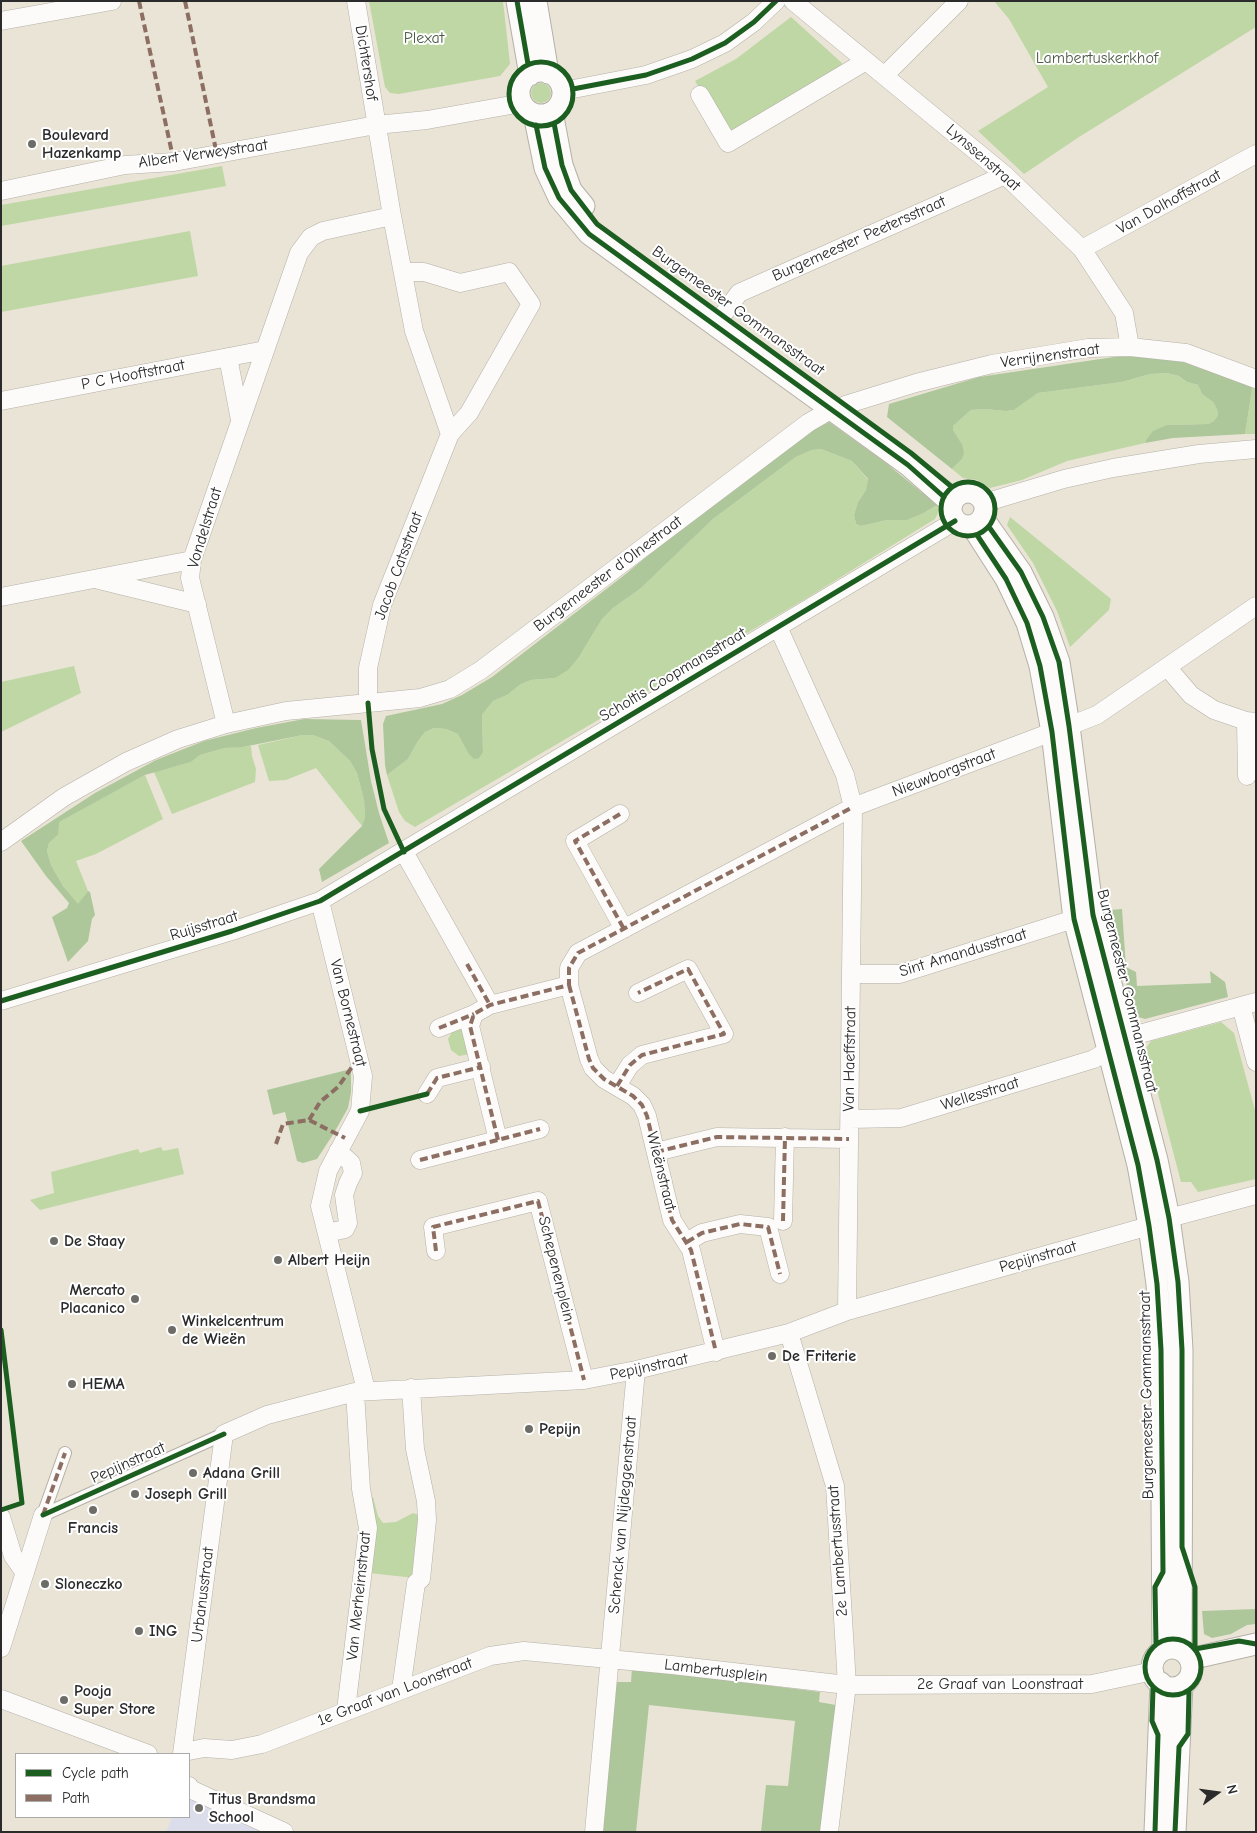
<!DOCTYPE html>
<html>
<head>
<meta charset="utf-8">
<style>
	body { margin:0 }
	#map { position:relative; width:1257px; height:1833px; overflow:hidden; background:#eae4d6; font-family:"Comic Neue",sans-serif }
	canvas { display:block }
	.frame { position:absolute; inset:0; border:2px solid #2b2b2b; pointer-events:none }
	.legend { position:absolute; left:15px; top:1753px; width:175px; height:65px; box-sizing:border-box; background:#fff; border:1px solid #aaa; margin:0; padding:6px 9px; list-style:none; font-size:15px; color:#2b2b2b }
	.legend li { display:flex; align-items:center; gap:10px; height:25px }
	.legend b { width:25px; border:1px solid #aaa }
	.north { position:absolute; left:1192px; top:1768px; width:50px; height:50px; -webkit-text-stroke:4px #fff; paint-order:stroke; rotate:76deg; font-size:14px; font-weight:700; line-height:20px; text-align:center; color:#2b2b2b }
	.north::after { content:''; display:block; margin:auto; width:18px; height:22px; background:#2b2b2b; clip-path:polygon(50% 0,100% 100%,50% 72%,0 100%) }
</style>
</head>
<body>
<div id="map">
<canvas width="1257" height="1833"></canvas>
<div class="frame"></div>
<ul class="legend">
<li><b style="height:6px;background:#1b5e20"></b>Cycle path</li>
<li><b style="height:6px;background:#8d6e63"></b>Path</li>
</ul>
<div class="north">N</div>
</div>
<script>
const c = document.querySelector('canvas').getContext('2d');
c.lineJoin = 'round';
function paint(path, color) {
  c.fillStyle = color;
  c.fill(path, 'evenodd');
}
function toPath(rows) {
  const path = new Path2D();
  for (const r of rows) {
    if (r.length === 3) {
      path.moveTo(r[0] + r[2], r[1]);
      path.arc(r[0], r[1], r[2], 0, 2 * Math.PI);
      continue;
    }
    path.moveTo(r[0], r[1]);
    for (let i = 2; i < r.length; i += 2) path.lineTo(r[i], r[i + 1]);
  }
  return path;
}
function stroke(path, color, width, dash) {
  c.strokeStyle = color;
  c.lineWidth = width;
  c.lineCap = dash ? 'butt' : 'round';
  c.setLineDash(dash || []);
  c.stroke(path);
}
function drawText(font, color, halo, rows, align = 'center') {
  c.font = font + ' "Comic Neue",sans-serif';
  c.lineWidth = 4;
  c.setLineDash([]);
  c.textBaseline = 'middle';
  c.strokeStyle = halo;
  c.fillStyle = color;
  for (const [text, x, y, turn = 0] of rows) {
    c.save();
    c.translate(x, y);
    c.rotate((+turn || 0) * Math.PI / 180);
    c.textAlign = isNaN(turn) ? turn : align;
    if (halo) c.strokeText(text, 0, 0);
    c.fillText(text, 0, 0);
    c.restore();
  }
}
paint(toPath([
	[189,1798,258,1829,257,1832,166,1832,172,1817,189,1817]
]), '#dbdeea');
paint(toPath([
	[369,1,503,1,510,64,500,76,399,94,390,93,385,87],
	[994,1,1256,1,1256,27,1079,137,1024,174,978,131,1048,87,1009,19],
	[791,17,842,63,840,72,729,138,695,81,736,59],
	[541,93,10],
	[222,166,226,186,1,226,1,205],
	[190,231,198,276,1,312,1,266],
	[1167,373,1179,376,1187,382,1198,385,1202,394,1213,402,1217,409,1218,415,1214,421,1208,424,1167,425,1146,440,1145,443,1067,461,1022,480,990,488,977,480,963,478,952,469,962,459,962,444,953,430,953,426,971,410,985,409,1006,411,1014,410,1038,393,1122,382,1150,374],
	[1253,383,1256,385,1256,434,1245,434],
	[821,449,852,461,868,480,866,490,858,502,854,515,856,524,861,526,887,520,907,520,922,514,937,505,939,511,935,519,807,598,415,827,405,821,399,812,387,775,408,759,418,741,425,732,434,728,446,729,458,734,483,752,482,715,493,701,507,695,521,684,531,680,555,678,579,657,602,619,613,608,640,589,713,519,796,457,812,450],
	[1010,517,1111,599,1109,610,1070,647,1057,611,1033,563,1007,525],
	[74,666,81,693,1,732,1,682],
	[303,735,313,735,329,741,350,761,357,773,364,800,365,817,362,826,316,768,286,780,269,781,258,745],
	[251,746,252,756,256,769,255,782,172,814,154,772,191,762,200,755,225,748],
	[145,775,163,819,96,854,76,861,88,891,78,905,63,886,51,865,47,851,49,843,58,835,58,822],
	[1221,1022,1234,1033,1256,1114,1256,1179,1198,1192,1191,1182,1181,1182,1146,1048,1151,1041],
	[463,1028,470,1054,459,1056,451,1050,448,1039,452,1032],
	[161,1147,163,1151,178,1148,184,1174,40,1210,30,1200,54,1193,51,1172,138,1149,140,1153],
	[373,1497,378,1516,383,1523,396,1522,413,1513,419,1515,415,1578,369,1573,367,1500]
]), '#bed7a4');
paint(toPath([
	[1134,354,1174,357,1253,383,1245,434,1173,438,1145,443,1146,440,1153,431,1167,425,1208,424,1214,421,1218,415,1217,409,1213,402,1202,394,1198,385,1187,382,1179,376,1167,373,1150,374,1122,382,1038,393,1014,410,1006,411,985,409,971,410,953,426,953,430,962,444,964,453,962,459,952,469,887,417,889,404,979,377],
	[829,422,886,463,937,505,922,514,907,520,887,520,861,526,856,524,854,515,858,502,866,490,868,479,852,461,821,449,812,450,796,457,713,519,640,589,613,608,602,619,579,657,568,670,555,678,531,680,521,684,507,695,493,701,482,715,483,752,479,758,474,759,469,754,458,734,446,729,434,728,425,732,418,741,408,759,387,775,385,765,383,724,386,716,442,704,462,695,492,677,627,573,692,518,813,430],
	[304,719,361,720,371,781,379,813,389,843,322,882,319,869,362,826,365,817,364,800,357,773,350,761,329,741,313,735,303,735,243,747,225,748,200,755,191,762,145,775,59,822,58,835,49,843,47,851,51,865,63,886,78,904,88,891,90,892,95,915,92,919,88,941,68,962,52,917,67,908,69,903,46,876,21,841,95,793,156,760,204,741,256,728],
	[1122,909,1126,967,1136,972,1137,986,1211,983,1210,971,1225,982,1228,997,1145,1019,1135,1016,1122,968,1110,910],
	[351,1069,351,1093,348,1108,334,1133,317,1159,303,1163,297,1161,285,1112,273,1115,267,1090],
	[1256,1609,1256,1624,1247,1625,1231,1634,1212,1638,1204,1634,1202,1611],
	[632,1668,820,1692,819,1702,836,1705,822,1832,761,1832,766,1785,788,1786,795,1721,649,1705,636,1832,600,1832,615,1682,631,1682]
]), '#adc79b');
const pedestrian = toPath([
	[43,1515,224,1434],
	[43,1515,65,1453]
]);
const minor = toPath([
	[356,1,392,216,414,331,450,434,382,605,368,668,368,703],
	[793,1,1005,175,1082,249,1124,313,1130,347],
	[1,21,112,1],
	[885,75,959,1],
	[563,91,646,75,692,59,725,43,754,22,776,1],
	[700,95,728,143,866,61],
	[1,191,125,165,174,162,376,125,427,120,522,103],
	[1082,249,1256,154],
	[403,272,424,272,460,283,509,272,531,304,469,413,450,434],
	[722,316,739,293,1005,175],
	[228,357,240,420],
	[1,401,265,350],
	[845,405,916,383,992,364,1088,348,1130,347,1186,353,1256,379],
	[984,503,1064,479,1113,468,1199,454,1256,449],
	[99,580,197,604],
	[1,597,192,560],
	[778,627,845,775,853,807,847,1311],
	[1167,667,1191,695,1214,710,1246,721,1256,722],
	[1246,721,1247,776],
	[226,724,190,578,192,560,299,253,311,237,323,231,392,216],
	[1069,726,1097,715,1256,606],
	[620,814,575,841,624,929],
	[1,842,64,797,126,762,178,739,226,724,286,711,420,698,450,689,481,670,808,423,832,409],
	[404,852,490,1005],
	[320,901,363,1076,360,1111,328,1171,320,1206,366,1390],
	[851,974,900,974,1074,919],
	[569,985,589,1059,593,1068,604,1079,633,1096,642,1105,647,1116,672,1220,691,1250,716,1352],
	[1,1001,232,931,320,901,955,521],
	[1241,1006,1256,1062],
	[439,1028,474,1014],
	[1125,1038,1256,1002],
	[617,1086,630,1065,642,1055,724,1034,688,969,638,993],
	[427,1094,437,1078,481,1067],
	[850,1119,901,1118,1094,1059,1107,1051],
	[498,1140,470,1026,474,1014,490,1005,569,985,569,968,578,953,853,807,1052,732],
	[656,1152,717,1137,849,1139],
	[420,1160,540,1129],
	[1169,1218,1256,1195],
	[783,1221,785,1137],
	[327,1233,345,1229,348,1223,344,1195,348,1183,353,1173,351,1163,338,1151],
	[687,1242,702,1233,740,1224,768,1227,780,1274],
	[436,1251,433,1227,538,1201,584,1380],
	[789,1333,835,1486,847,1685,829,1832],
	[1,1517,13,1556,25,1573],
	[1,1648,43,1515],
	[401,1690,416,1583,421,1579,427,1520,426,1501,415,1449,411,1388],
	[1,1699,148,1754],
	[346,1710,368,1528,361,1489,355,1392],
	[184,1752,204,1748,232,1750,262,1744,490,1656,524,1651,672,1665,847,1685,1092,1684,1153,1671],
	[182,1754,224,1434,267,1415,355,1392,584,1380,636,1370,789,1333,847,1311,1149,1226],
	[189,1786,190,1789,284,1832],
	[594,1832,636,1370]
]);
const tertiary = toPath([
	[517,1,530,75],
	[536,1,548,73],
	[541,93,22],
	[552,112,562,165,571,190,584,206],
	[534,114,545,168,559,198,589,234,908,465,952,504],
	[968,509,17],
	[983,518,1021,572,1043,617,1059,662,1069,726,1093,915,1157,1160,1169,1218,1178,1282,1182,1350,1181,1650],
	[972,526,1006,579,1027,623,1040,666,1052,732,1074,919,1138,1165,1149,1226,1157,1284,1161,1350,1163,1650],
	[1172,1668,20],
	[1190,1659,1256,1644],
	[1155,1832,1161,1683],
	[1175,1832,1182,1685]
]);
stroke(pedestrian, '#b4b0a8', 14);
stroke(minor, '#b4b0a8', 19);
stroke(tertiary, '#b4b0a8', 23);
stroke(pedestrian, '#fcfbf9', 12);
stroke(minor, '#fcfbf9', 18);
stroke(tertiary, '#fcfbf9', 21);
stroke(toPath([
	[139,1,174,162],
	[185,1,217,155],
	[620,814,575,841,624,929],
	[467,964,490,1005],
	[569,985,589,1059,593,1068,604,1079,633,1096,642,1105,647,1116,672,1220,691,1250,716,1352],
	[439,1028,474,1014],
	[617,1086,630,1065,642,1055,724,1034,688,969,638,993],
	[427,1094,437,1078,481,1067],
	[309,1120,320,1102,338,1087,359,1057],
	[498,1140,470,1026,474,1014,490,1005,569,985,569,968,578,953,853,807],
	[276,1144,283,1124,309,1120,345,1138],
	[656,1152,717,1137,849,1139],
	[420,1160,540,1129],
	[783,1221,785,1137],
	[687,1242,702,1233,740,1224,768,1227,780,1274],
	[436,1251,433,1227,538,1201,584,1380],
	[43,1515,65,1453]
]), '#8d6e63', 4, [8, 4]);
stroke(toPath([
	[517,1,528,64],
	[541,94,32],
	[573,89,646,75,692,59,725,43,754,22,776,1],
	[554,123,562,165,571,190,597,224,911,453,952,487],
	[536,125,545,168,559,198,589,234,908,465,944,497],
	[968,509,27],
	[989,527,1021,572,1043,617,1059,662,1069,726,1093,915,1157,1160,1169,1218,1178,1282,1182,1350,1182,1547,1195,1587,1195,1649,1239,1641,1256,1644],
	[977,535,1006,579,1027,623,1040,666,1052,732,1074,919,1138,1165,1149,1226,1157,1284,1161,1350,1163,1572,1155,1587,1156,1644],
	[368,703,372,749,384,809,404,852],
	[1,1001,232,931,320,901,955,521],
	[360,1111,427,1094],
	[1,1330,22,1503,1,1510],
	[43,1515,224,1434],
	[1173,1667,28],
	[1153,1688,1152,1721,1158,1735,1155,1832],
	[1175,1832,1179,1747,1188,1734,1189,1691]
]), '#1b5e20', 5);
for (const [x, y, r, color] of [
	[32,144,5,"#6e6c67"],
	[54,1241,5,"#6e6c67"],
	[278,1260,5,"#6e6c67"],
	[135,1299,5,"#6e6c67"],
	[172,1330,5,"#6e6c67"],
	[772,1356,5,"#6e6c67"],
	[72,1384,5,"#6e6c67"],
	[529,1429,5,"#6e6c67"],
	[193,1473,5,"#6e6c67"],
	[135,1494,5,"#6e6c67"],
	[93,1510,5,"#6e6c67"],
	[45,1584,5,"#6e6c67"],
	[139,1631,5,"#6e6c67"],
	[64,1700,5,"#6e6c67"],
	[199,1808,5,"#6e6c67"]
]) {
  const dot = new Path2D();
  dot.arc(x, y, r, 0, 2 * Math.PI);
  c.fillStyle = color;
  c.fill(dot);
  stroke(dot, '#fff', 2);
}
drawText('16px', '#4c5b43', '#fff', [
	["Plexat",424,38],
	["Lambertuskerkhof",1097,58]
]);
drawText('16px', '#2b2b2b', '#fff', [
	["Dichtershof",366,63,81],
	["Albert Verweystraat",203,154,-8],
	["Lynssenstraat",983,158,41],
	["Van Dolhoffstraat",1169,202,-29],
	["Burgemeester Peetersstraat",859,239,-24],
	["Burgemeester Gommansstraat",738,311,36],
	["Verrijnenstraat",1050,356,-8],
	["P C Hooftstraat",133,375,-11],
	["Vondelstraat",205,528,-73],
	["Jacob Catsstraat",399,566,-70],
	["Burgemeester d'Olnestraat",608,574,-37],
	["Scholtis Coopmansstraat",673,675,-31],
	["Nieuwborgstraat",944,773,-21],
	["Ruijsstraat",204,926,-17],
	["Sint Amandusstraat",963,953,-17],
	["Burgemeester Gommansstraat",1127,991,76],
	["Van Bornestraat",348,1013,76],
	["Van Haeffstraat",850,1059,-89],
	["Wellesstraat",980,1094,-17],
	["Wieënstraat",661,1171,76],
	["Pepijnstraat",1038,1257,-16],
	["Schepenenplein",556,1269,76],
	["Pepijnstraat",649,1367,-12],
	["Burgemeester Gommansstraat",1147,1395,-91],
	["Pepijnstraat",128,1463,-24],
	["Schenck van Nijdeggenstraat",623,1515,-85],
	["2e Lambertusstraat",838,1551,-94],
	["Urbanusstraat",203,1595,-83],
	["Van Merheimstraat",359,1596,-84],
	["Lambertusplein",716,1671,7],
	["2e Graaf van Loonstraat",1000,1684],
	["1e Graaf van Loonstraat",395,1692,-21]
]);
drawText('bold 16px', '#2b2b2b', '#fff', [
	["Boulevard",42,135],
	["Hazenkamp",42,153],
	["De Staay",64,1241],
	["Albert Heijn",288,1260],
	["Mercato",125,1290,"right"],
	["Placanico",125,1308,"right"],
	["Winkelcentrum",182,1321],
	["de Wieën",182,1339],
	["De Friterie",782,1356],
	["HEMA",82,1384],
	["Pepijn",539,1429],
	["Adana Grill",203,1473],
	["Joseph Grill",145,1494],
	["Francis",93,1528,"center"],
	["Sloneczko",55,1584],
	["ING",149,1631],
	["Pooja",74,1691],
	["Super Store",74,1709],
	["Titus Brandsma",209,1799],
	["School",209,1817]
], 'left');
</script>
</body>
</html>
